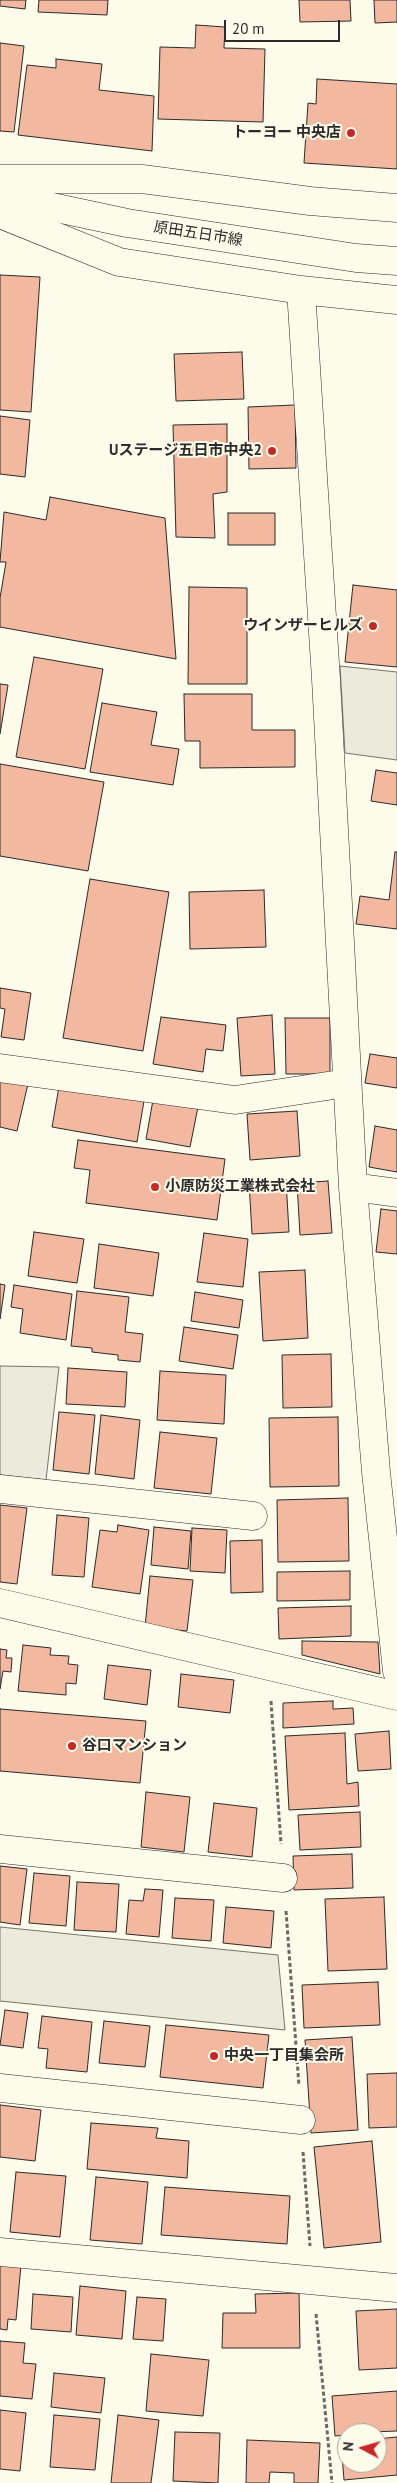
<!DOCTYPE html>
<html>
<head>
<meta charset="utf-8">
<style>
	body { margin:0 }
	#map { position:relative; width:397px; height:2483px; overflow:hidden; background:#fdfbea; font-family:"PT Sans",sans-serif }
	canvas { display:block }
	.north { position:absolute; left:337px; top:2423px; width:50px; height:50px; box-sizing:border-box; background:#fdfbea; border:1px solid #a9a89e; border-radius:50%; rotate:276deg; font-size:14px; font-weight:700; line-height:20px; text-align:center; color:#2b2b2b }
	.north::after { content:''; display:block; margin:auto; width:18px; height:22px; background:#c62828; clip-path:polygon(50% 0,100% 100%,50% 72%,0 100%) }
	.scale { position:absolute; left:224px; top:20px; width:116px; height:22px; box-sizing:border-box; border:2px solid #2b2b2b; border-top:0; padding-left:6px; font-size:15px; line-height:18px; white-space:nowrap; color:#2b2b2b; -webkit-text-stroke:4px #fdfbea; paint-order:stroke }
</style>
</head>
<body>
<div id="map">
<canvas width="397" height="2483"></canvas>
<div class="north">N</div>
<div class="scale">20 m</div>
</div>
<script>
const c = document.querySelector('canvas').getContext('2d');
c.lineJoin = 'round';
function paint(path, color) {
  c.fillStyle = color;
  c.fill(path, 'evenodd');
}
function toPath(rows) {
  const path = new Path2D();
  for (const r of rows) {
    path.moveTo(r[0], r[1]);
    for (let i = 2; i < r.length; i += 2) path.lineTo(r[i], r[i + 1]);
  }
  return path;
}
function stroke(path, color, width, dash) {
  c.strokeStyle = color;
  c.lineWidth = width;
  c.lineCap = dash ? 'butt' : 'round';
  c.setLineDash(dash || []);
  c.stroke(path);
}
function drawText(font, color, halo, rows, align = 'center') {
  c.font = font + ' "PT Sans","Noto Sans JP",sans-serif';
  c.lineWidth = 4;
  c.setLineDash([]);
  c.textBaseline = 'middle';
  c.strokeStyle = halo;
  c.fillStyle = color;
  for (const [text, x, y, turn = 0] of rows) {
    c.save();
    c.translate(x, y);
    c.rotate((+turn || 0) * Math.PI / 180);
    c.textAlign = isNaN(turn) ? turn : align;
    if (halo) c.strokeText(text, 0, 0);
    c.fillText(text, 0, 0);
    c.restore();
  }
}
const parking = toPath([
	[340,666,397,672,397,760,345,753,340,666],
	[0,1366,59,1367,46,1480,0,1475,0,1366],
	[0,1927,278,1955,285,2030,0,2001,0,1927]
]);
paint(parking, '#eceadb');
stroke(parking, '#74746e', 1);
const building = toPath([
	[0,0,26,0,25,9,0,6,0,0],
	[39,0,108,0,107,15,38,12,39,0],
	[299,0,350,0,351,21,300,22,299,0],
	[374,0,397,0,397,22,375,23,374,0],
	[196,25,225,27,224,48,265,49,263,122,158,119,160,47,195,48,196,25],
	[0,43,24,46,14,132,0,131,0,43],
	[56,59,102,64,99,90,154,96,152,151,18,135,27,65,56,68,56,59],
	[317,79,397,84,397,169,304,163,308,103,316,104,317,79],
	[0,275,40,277,31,412,0,410,0,275],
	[242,352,244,399,176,401,174,354,242,352],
	[295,405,296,468,249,469,248,407,295,405],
	[0,416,30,420,25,477,0,474,0,416],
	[227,424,227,492,213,494,215,538,176,537,173,425,227,424],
	[50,497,165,518,176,659,0,627,0,598,6,562,0,562,4,512,46,520,50,497],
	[228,513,275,513,275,545,228,545,228,513],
	[353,585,397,590,397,667,345,662,353,585],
	[189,587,247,588,247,684,188,684,189,587],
	[34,657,103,669,85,769,16,757,34,657],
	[0,684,8,685,0,734,0,684],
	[184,694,252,694,252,730,295,730,295,767,200,768,200,741,185,741,184,694],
	[102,703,157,712,151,745,179,749,173,785,90,772,102,703],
	[0,764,104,782,88,871,0,856,0,764],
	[376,770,397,773,397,805,371,801,376,770],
	[395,852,397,852,397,929,356,924,360,896,389,900,395,852],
	[90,879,169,892,143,1051,63,1038,90,879],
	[264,890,266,947,190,949,189,892,264,890],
	[0,988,31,993,24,1040,1,1037,5,1009,0,1008,0,988],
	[272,1015,275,1074,241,1076,237,1018,272,1015],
	[161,1017,226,1025,223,1051,206,1049,203,1072,153,1064,161,1017],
	[285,1018,330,1018,330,1074,286,1074,285,1018],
	[370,1054,397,1058,397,1088,365,1083,370,1054],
	[0,1078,28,1084,17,1131,0,1127,0,1078],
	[60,1081,145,1095,137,1142,52,1127,60,1081],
	[153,1100,198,1107,190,1147,146,1139,153,1100],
	[297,1111,300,1156,250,1160,247,1114,297,1111],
	[375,1126,397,1130,397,1172,369,1167,375,1126],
	[78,1140,225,1159,217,1220,86,1203,90,1170,74,1168,78,1140],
	[286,1180,289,1232,252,1234,249,1182,286,1180],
	[328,1181,332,1233,300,1235,297,1183,328,1181],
	[381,1209,397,1211,397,1254,376,1252,381,1209],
	[34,1232,84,1239,77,1283,28,1276,34,1232],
	[204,1233,248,1239,243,1287,197,1282,204,1233],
	[99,1244,159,1253,153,1296,94,1288,99,1244],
	[305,1270,308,1338,263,1341,259,1272,305,1270],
	[0,1284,5,1285,0,1319,0,1284],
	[14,1285,72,1294,66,1340,20,1333,23,1309,11,1307,14,1285],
	[77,1291,129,1297,125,1332,143,1334,140,1362,118,1360,118,1355,92,1352,92,1348,71,1346,77,1291],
	[195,1292,243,1300,239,1328,191,1321,195,1292],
	[184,1327,238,1335,233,1369,179,1361,184,1327],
	[331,1354,332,1407,283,1408,282,1355,331,1354],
	[68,1368,127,1372,125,1407,66,1404,68,1368],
	[160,1371,226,1375,224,1424,157,1420,160,1371],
	[59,1412,95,1415,89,1474,53,1470,59,1412],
	[101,1415,140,1420,134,1479,95,1474,101,1415],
	[338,1417,339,1486,270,1487,269,1418,338,1417],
	[160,1432,217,1438,211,1494,154,1488,160,1432],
	[348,1498,349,1561,278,1562,277,1500,348,1498],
	[0,1505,27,1508,17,1584,0,1582,0,1505],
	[57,1515,89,1518,84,1577,52,1575,57,1515],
	[118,1525,149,1530,140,1594,92,1587,100,1530,117,1532,118,1525],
	[154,1527,191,1531,188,1569,151,1565,154,1527],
	[192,1528,227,1530,225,1573,190,1571,192,1528],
	[262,1540,263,1592,231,1593,230,1541,262,1540],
	[350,1571,350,1600,277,1601,277,1572,350,1571],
	[150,1576,193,1580,187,1631,145,1627,150,1576],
	[351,1606,351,1636,279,1639,278,1608,351,1606],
	[302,1641,378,1642,380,1674,302,1655,302,1641],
	[23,1645,51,1648,50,1655,69,1656,68,1664,78,1665,76,1684,66,1683,66,1695,18,1691,23,1645],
	[0,1649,7,1650,6,1658,12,1658,11,1672,3,1671,0,1689,0,1649],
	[108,1665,151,1670,147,1705,104,1699,108,1665],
	[181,1674,234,1680,230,1713,178,1707,181,1674],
	[333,1701,333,1709,353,1708,354,1724,283,1728,283,1703,333,1701],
	[0,1709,146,1721,140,1783,0,1771,0,1709],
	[389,1731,391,1769,358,1771,355,1734,389,1731],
	[345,1733,347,1784,358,1782,359,1806,289,1810,285,1736,345,1733],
	[146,1792,190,1797,184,1852,141,1847,146,1792],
	[214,1803,257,1808,252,1857,208,1852,214,1803],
	[360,1812,361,1847,300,1850,298,1815,360,1812],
	[352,1854,353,1888,294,1890,293,1856,352,1854],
	[0,1866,27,1869,20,1925,0,1922,0,1866],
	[34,1873,70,1876,66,1926,29,1923,34,1873],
	[77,1882,119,1884,116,1932,74,1930,77,1882],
	[145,1889,163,1890,159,1937,126,1934,129,1900,143,1901,145,1889],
	[384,1897,387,1969,328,1971,325,1899,384,1897],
	[175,1898,214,1900,211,1941,172,1938,175,1898],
	[226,1907,274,1911,271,1948,223,1943,226,1907],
	[378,1982,380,2025,304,2028,302,1985,378,1982],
	[5,2010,28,2013,23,2048,0,2045,5,2010],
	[42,2016,92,2022,87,2072,46,2068,48,2049,38,2048,42,2016],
	[104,2021,150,2026,145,2067,99,2063,104,2021],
	[166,2025,269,2035,263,2088,160,2077,166,2025],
	[352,2037,358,2130,311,2133,305,2040,352,2037],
	[397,2073,397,2127,369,2128,367,2074,397,2073],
	[0,2105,41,2110,35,2161,0,2157,0,2105],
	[91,2123,158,2128,156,2138,189,2141,187,2178,87,2169,91,2123],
	[372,2141,381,2242,324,2248,314,2147,372,2141],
	[16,2172,66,2176,60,2237,10,2232,16,2172],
	[96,2177,148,2182,142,2244,90,2240,96,2177],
	[165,2187,290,2196,287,2244,161,2235,165,2187],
	[0,2263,21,2265,16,2320,8,2319,7,2330,0,2329,0,2263],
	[80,2286,126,2291,122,2339,76,2335,80,2286],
	[299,2293,300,2348,222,2348,223,2313,256,2313,255,2294,299,2293],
	[33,2294,73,2297,71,2332,31,2329,33,2294],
	[137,2297,166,2299,163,2341,133,2339,137,2297],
	[397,2309,397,2368,359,2370,356,2311,397,2309],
	[0,2341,25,2343,23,2363,36,2364,32,2399,0,2396,0,2341],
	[151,2354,209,2360,203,2416,146,2411,151,2354],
	[54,2373,105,2378,101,2413,51,2407,54,2373],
	[397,2391,397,2431,347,2433,347,2435,335,2436,332,2396,397,2391],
	[0,2410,26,2413,20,2471,0,2469,0,2410],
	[54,2415,100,2419,95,2470,50,2467,54,2415],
	[118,2415,159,2420,151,2483,111,2483,118,2415],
	[175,2432,220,2433,218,2483,173,2481,175,2432],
	[397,2437,397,2475,344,2480,341,2442,347,2442,347,2463,377,2463,377,2439,397,2437],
	[247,2440,320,2443,318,2483,294,2483,294,2473,270,2472,269,2483,246,2483,247,2440]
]);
paint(building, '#f2b8a0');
stroke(building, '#2b2b2b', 1);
const minor = toPath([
	[0,179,142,179,310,201,397,208],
	[0,214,119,262,301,290,397,300],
	[301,290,326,679,353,1187,376,1472,397,1671],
	[0,1068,235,1100,347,1083],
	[353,1187,397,1193],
	[0,1489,253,1516],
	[0,1603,397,1696],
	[0,1849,283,1878],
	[0,2088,301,2120],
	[0,2252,397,2288]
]);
const secondary = toPath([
	[0,196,127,223,356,258,397,261]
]);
stroke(minor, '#2b2b2b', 29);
stroke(secondary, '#2b2b2b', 29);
stroke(toPath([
	[271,1701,281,1844],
	[286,1911,299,2086],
	[303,2152,310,2246],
	[316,2314,332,2483]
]), '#6a6964', 3, [4, 2.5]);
stroke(minor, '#fdfbea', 28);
stroke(secondary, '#fdfbea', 28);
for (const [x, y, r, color] of [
	[351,133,5,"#c62828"],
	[272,451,5,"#c62828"],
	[373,626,5,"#c62828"],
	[155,1187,5,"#c62828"],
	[72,1746,5,"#c62828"],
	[214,2056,5,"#c62828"]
]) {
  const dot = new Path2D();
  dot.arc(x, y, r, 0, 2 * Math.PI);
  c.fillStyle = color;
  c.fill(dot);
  stroke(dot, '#fdfbea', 2);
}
drawText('bold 15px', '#2b2b2b', '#fdfbea', [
	["トーヨー 中央店",341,133],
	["Uステージ五日市中央2",262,451],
	["ウインザーヒルズ",363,626],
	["小原防災工業株式会社",165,1187,"left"],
	["谷口マンション",82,1746,"left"],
	["中央一丁目集会所",224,2056,"left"]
], 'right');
drawText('15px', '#2b2b2b', '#fdfbea', [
	["原田五日市線",198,234,9]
]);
</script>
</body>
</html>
